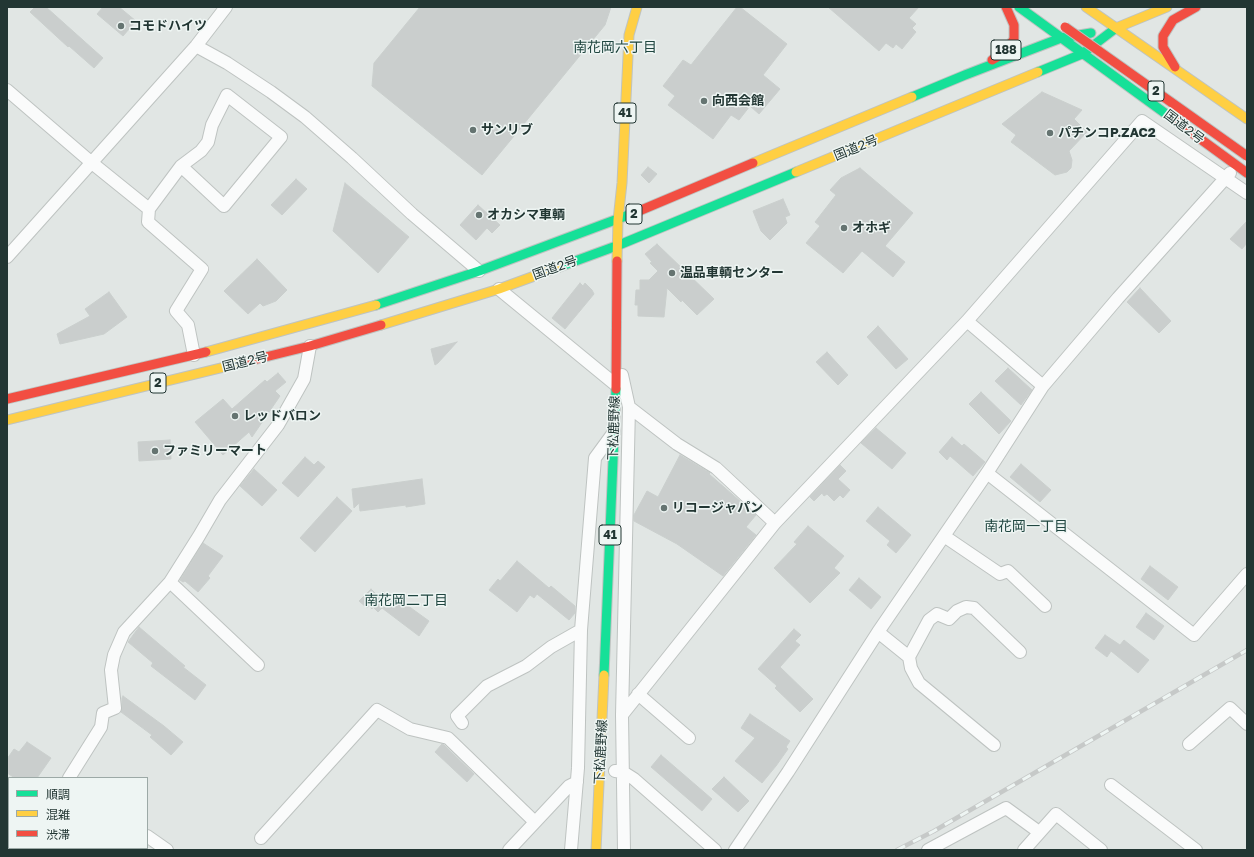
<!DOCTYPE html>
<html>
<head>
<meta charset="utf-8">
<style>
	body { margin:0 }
	#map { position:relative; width:1254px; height:857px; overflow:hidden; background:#e1e6e4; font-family:"Golos Text","Noto Sans JP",sans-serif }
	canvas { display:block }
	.frame { position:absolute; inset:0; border:8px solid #223633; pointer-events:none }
	.legend { position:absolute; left:8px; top:777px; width:140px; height:72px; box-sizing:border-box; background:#eef5f3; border:1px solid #9ca9a6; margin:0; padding:5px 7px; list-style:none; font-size:12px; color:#223633 }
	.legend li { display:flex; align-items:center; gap:8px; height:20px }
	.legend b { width:20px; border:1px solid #9ca9a6 }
</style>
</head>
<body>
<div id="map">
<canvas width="1254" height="857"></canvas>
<div class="frame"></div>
<ul class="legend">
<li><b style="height:5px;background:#16e098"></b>順調</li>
<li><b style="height:5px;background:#ffcf43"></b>混雑</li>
<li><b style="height:5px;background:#f24e42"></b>渋滞</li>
</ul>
</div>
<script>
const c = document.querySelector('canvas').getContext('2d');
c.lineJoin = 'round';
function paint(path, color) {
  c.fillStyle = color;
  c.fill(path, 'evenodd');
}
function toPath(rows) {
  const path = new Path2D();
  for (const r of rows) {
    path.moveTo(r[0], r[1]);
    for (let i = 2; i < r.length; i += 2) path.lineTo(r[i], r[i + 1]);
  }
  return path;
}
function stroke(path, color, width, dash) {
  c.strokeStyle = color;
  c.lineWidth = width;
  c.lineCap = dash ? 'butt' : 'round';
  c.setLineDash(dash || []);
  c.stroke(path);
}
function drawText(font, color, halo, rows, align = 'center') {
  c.font = font + ' "Golos Text","Noto Sans JP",sans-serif';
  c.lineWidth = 3;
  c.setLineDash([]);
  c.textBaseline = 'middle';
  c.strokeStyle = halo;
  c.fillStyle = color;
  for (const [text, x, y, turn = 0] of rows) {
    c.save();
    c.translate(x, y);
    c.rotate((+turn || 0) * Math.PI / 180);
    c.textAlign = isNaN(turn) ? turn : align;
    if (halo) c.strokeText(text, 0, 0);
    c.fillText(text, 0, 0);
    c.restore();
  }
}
const building = toPath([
	[35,7,46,7,103,58,94,68,69,46,68,47,30,12,35,7],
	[103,7,119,7,136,21,123,36,97,14,103,7],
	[420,7,611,7,605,25,482,175,372,86,374,63,420,7],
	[737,7,740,7,787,44,763,75,780,89,759,114,750,106,739,120,731,115,713,139,668,105,675,96,663,86,683,60,691,65,737,7],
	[828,7,919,7,909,18,916,24,912,28,916,32,902,49,896,44,893,48,886,43,879,51,828,7],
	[1042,92,1082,110,1074,119,1087,132,1069,151,1072,160,1071,168,1067,172,1055,175,1011,142,1016,135,1002,124,1042,92],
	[648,167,657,174,649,183,641,175,648,167],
	[860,168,913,213,885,246,905,262,893,277,862,251,843,273,806,243,820,226,815,222,836,195,830,190,841,178,860,168],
	[296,179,307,189,282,215,271,205,296,179],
	[345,183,409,237,378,273,333,231,345,183],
	[783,199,790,215,785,217,787,223,770,240,761,231,753,211,783,199],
	[478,205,500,225,492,233,487,228,476,240,460,225,478,205],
	[1247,221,1247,243,1242,249,1230,239,1247,221],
	[657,244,714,299,697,315,682,300,681,302,667,288,664,317,638,316,638,305,635,305,636,290,640,290,640,280,649,280,658,271,650,263,652,262,645,254,657,244],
	[257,259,287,290,276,301,263,306,260,303,248,314,224,291,257,259],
	[580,283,583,286,585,283,592,290,594,294,565,329,552,318,580,283],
	[1140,288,1171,321,1159,333,1127,302,1140,288],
	[109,292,127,317,104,334,60,344,57,334,90,316,85,309,109,292],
	[878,326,908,359,896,369,867,337,878,326],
	[457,342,438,363,435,365,431,349,457,342],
	[827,352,848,375,838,385,816,362,827,352],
	[1008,368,1032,390,1021,405,995,381,1008,368],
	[278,373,286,382,275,391,280,396,252,437,249,432,223,455,195,422,223,399,232,409,265,380,267,382,278,373],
	[981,392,1011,421,999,434,969,404,981,392],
	[876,428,906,453,892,469,861,443,876,428],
	[952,437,962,446,964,444,985,462,973,476,950,456,947,460,939,452,952,437],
	[170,440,171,459,139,461,138,442,170,440],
	[680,455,710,473,709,474,756,515,746,527,756,535,723,576,677,544,634,521,634,515,647,491,658,497,680,455],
	[305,457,314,465,318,461,325,467,298,497,282,483,305,457],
	[1021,464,1051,490,1040,502,1010,477,1021,464],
	[840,465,846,471,838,479,850,490,843,498,840,495,834,501,827,494,824,496,822,493,814,501,810,497,840,465],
	[254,469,277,490,262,506,240,486,254,469],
	[422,479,425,504,406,507,406,505,360,511,359,503,354,508,352,489,422,479],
	[337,497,352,511,315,552,300,538,337,497],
	[878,507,911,535,896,553,887,545,890,541,866,521,878,507],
	[808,526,844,556,834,568,840,573,810,603,774,568,797,544,794,542,808,526],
	[203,543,223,556,208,576,210,578,198,592,185,581,183,582,180,580,203,543],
	[517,561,549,588,551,586,575,606,575,613,569,620,537,594,534,598,530,595,517,612,489,590,498,579,500,581,517,561],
	[1150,566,1178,587,1168,600,1141,579,1150,566],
	[859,578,881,597,871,609,849,590,859,578],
	[371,589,378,596,383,591,396,605,400,600,429,621,419,636,382,608,378,612,373,607,372,609,369,606,367,608,359,601,371,589],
	[1146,613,1164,626,1154,640,1136,627,1146,613],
	[139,627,185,666,183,667,206,685,195,700,151,666,153,663,128,642,139,627],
	[794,629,801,635,795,641,800,645,780,667,813,699,800,712,775,688,777,686,758,669,794,629],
	[1105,635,1120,645,1124,640,1149,660,1138,673,1111,651,1107,657,1095,648,1105,635],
	[123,696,164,726,183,742,171,755,150,737,152,735,121,712,122,707,122,698,123,696],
	[750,714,790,741,786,747,788,749,776,766,762,783,735,761,755,738,741,728,750,714],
	[27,742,51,758,37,778,15,778,7,773,7,759,14,749,19,752,27,742],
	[442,744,444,745,474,774,467,782,435,752,442,744],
	[661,755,712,799,702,811,651,767,661,755],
	[724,777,749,801,738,812,712,789,724,777]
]);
paint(building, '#cacecd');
stroke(building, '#cacfcd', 1);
const street = toPath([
	[196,46,227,63,271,92,305,117,352,158,412,214,479,271],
	[7,90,92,163,149,209,148,222,202,269,176,311,188,325,194,355],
	[149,209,181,166,201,151,208,142,212,125,227,95,281,137,224,206,181,166],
	[7,257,196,46,226,7],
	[499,289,616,385],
	[967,321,1043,386],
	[622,375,629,407,622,715,624,850],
	[629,407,677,444,716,468,775,523],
	[987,473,1194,635,1247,574],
	[944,536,1000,574,1008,571,1045,606],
	[170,582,258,665],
	[878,632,909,657],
	[638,694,689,738],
	[622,715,775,523,967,321,1142,121,1247,193],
	[462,723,457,716,487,686,526,666,551,647,581,630],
	[1189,744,1230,708,1247,724],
	[994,745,919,683,911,668,909,657,929,620,937,614,949,619,957,611,966,607,974,608,1020,652],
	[615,771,623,772,634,779,715,850],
	[69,778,101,727,103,713,115,708,111,670,114,655,124,632,170,582,199,536,220,500,278,425,304,379,310,346],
	[1111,785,1196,850],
	[147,836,167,850],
	[261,838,377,710,410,729,448,738,535,822],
	[509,850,569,786,577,782],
	[571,850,578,768,581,630,595,458,614,432],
	[735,850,788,772,878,632,987,473,1043,386,1118,298,1230,173],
	[928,850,1006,808,1039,832],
	[1024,850,1056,814,1101,850]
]);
const fast = toPath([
	[1019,7,1173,119],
	[1038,72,1082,54,1116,28],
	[912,97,965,75,1061,38,1091,33],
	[559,267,619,245,796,172],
	[376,305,479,271,639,211],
	[604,675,616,389]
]);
const slow = toPath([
	[1086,7,1247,119],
	[1116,28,1167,7],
	[753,163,912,97],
	[796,172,1038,72],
	[617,261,618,220,622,183,629,35,637,7],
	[381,325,499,289,559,267],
	[206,352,376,305],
	[7,420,245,362],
	[596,850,604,675]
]);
const jam = toPath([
	[992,60,1004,53,1014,39,1014,25,1006,7],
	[1175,67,1163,47,1163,36,1173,20,1196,7],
	[1173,119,1247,173],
	[639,211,753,163],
	[245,362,310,346,381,325],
	[616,389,617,261],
	[7,399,206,352]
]);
stroke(street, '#bec3c1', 14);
stroke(fast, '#bec3c1', 11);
stroke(slow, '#bec3c1', 11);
stroke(jam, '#bec3c1', 11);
stroke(street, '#fafbfb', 12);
stroke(fast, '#16e098', 9);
stroke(slow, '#ffcf43', 9);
stroke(jam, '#f24e42', 9);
const rail = toPath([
	[897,850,934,831,1247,650]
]);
stroke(rail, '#c6c9c8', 4.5);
stroke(rail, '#eef5f3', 3, [9]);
const jamBridge = toPath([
	[1065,27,1247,156]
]);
stroke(jamBridge, '#bcc3c1', 11, []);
stroke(jamBridge, '#f24e42', 9);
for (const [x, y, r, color] of [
	[121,26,4,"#657471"],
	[704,101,4,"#657471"],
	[473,130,4,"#657471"],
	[1050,133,4,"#657471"],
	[479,215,4,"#657471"],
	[844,228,4,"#657471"],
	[672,273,4,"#657471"],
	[235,416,4,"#657471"],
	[155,451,4,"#657471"],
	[664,508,4,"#657471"]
]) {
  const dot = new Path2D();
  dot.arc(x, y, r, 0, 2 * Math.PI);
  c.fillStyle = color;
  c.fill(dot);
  stroke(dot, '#eef5f3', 1.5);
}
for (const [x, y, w] of [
	[1006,50,30],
	[1156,91,16],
	[625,113,22],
	[634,214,16],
	[158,383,16],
	[610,535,22]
]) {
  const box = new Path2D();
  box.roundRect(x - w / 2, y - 10, w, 20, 3);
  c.fillStyle = '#eef5f3';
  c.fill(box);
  stroke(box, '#223633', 1);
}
drawText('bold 12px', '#223633', null, [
	["188",1006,50],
	["2",1156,91],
	["41",625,113],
	["2",634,214],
	["2",158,383],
	["41",610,535]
]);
drawText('bold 13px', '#223633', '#eef5f3', [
	["コモドハイツ",129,26],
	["向西会館",712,101],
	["サンリブ",481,130],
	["パチンコP.ZAC2",1058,133],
	["オカシマ車輌",487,215],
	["オホギ",852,228],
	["温品車輌センター",680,273],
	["レッドバロン",243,416],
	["ファミリーマート",163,451],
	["リコージャパン",672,508]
], 'left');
drawText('13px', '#223633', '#eef5f3', [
	["国道2号",1184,127,37],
	["国道2号",856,148,-22],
	["国道2号",555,268,-20],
	["国道2号",245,362,-14],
	["下松鹿野線",614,428,-88],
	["下松鹿野線",601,752,-87]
]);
drawText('14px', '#204640', '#eef5f3', [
	["南花岡六丁目",615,48],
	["南花岡一丁目",1026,527],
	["南花岡二丁目",406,601]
]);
</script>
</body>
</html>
